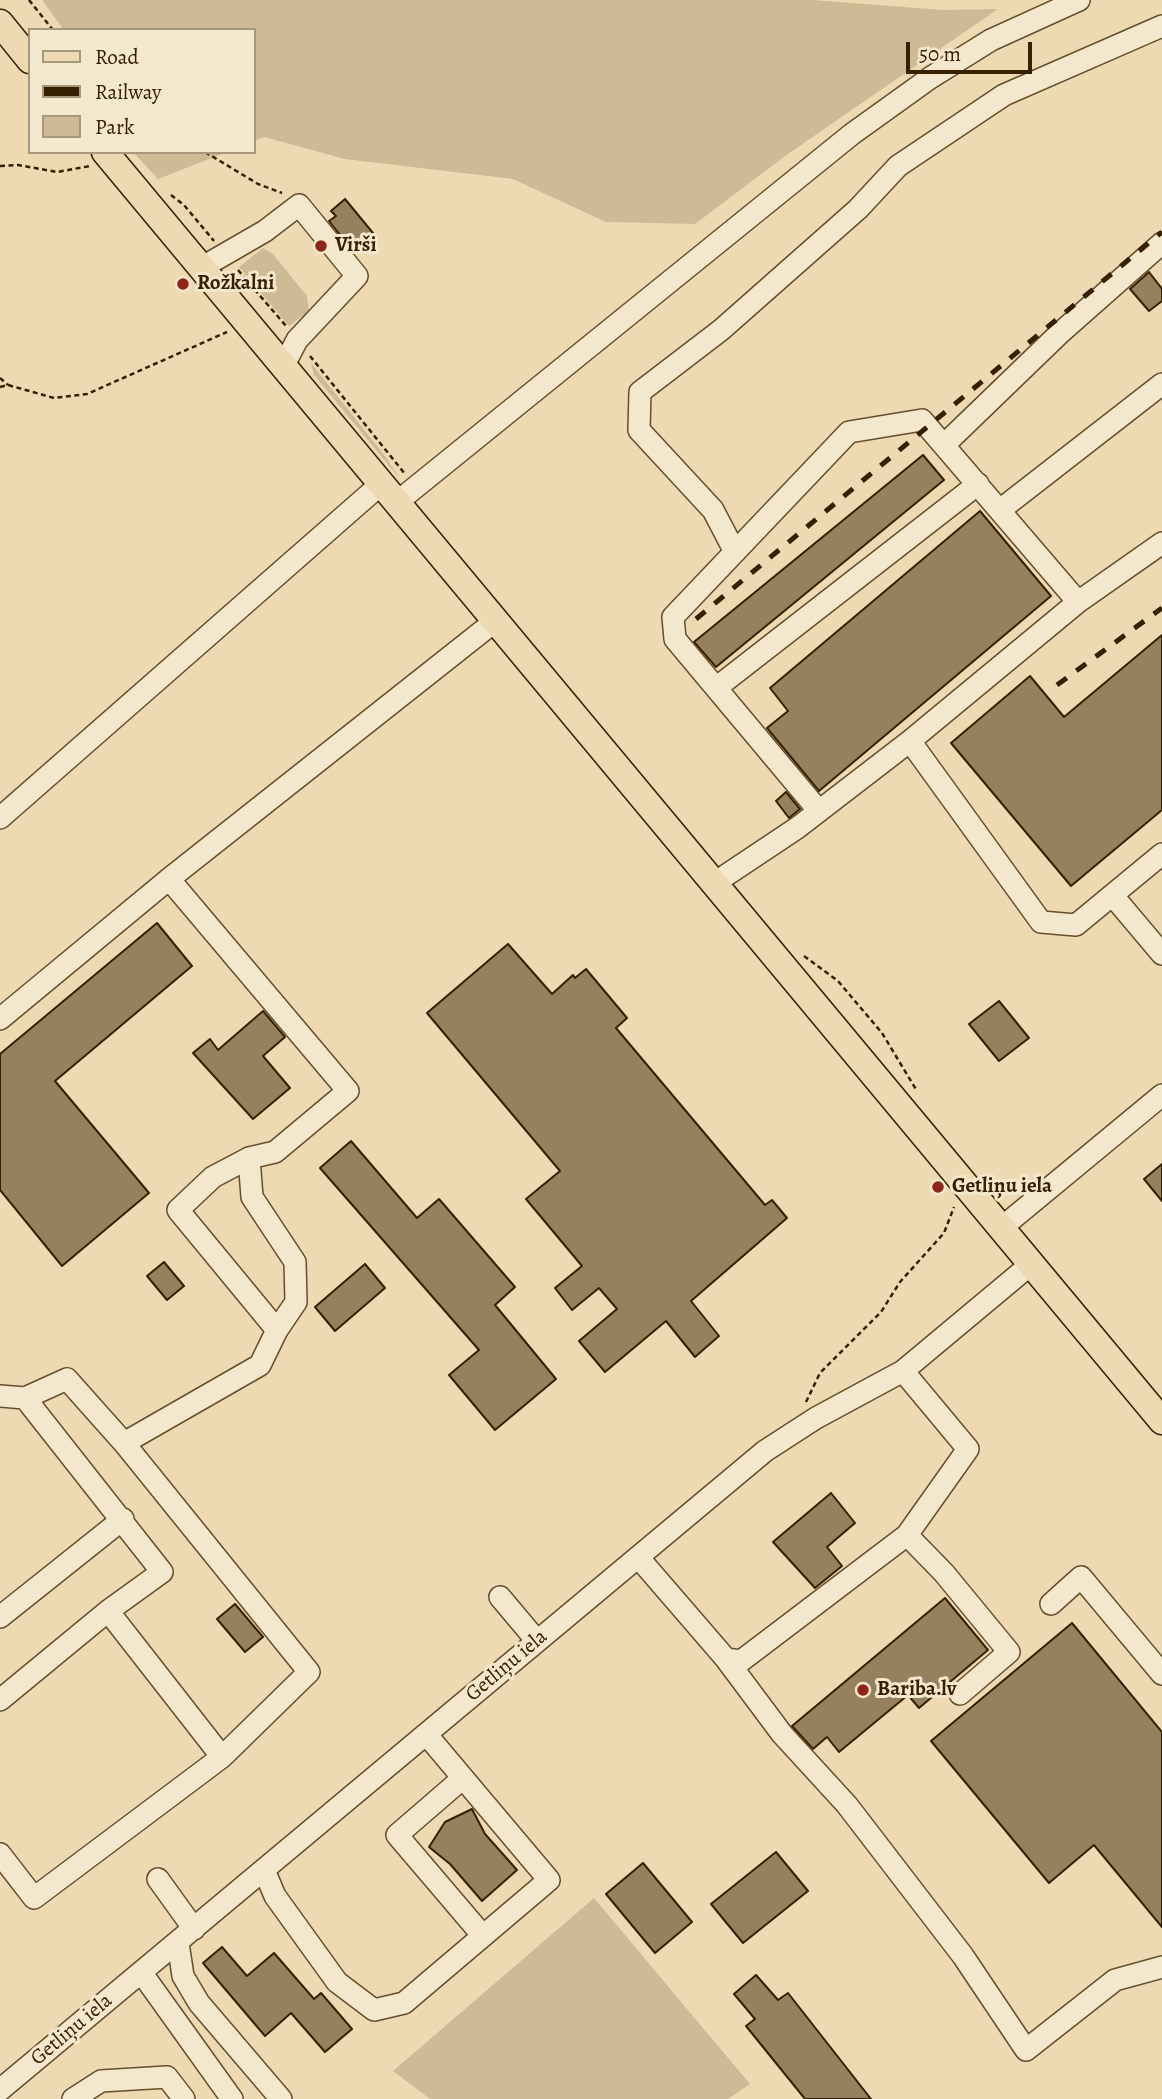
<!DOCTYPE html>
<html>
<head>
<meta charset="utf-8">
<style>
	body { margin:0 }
	#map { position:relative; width:1162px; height:2099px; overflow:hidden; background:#eddab2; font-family:Alegreya,serif }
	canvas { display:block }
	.legend { position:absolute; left:28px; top:28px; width:228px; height:126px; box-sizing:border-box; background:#f3e7cd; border:2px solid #a7977b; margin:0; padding:9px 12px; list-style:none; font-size:21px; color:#362000 }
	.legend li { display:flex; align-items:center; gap:14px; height:35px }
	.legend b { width:35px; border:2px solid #a7977b }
	.scale { position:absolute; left:906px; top:42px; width:126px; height:32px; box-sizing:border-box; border:4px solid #362000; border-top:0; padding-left:9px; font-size:21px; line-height:24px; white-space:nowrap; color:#362000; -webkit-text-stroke:5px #f3e7cd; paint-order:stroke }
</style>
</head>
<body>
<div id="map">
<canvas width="1162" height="2099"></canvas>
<ul class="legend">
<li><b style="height:9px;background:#eddab2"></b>Road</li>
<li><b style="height:9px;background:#362000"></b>Railway</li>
<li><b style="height:19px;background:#ceba94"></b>Park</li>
</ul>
<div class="scale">50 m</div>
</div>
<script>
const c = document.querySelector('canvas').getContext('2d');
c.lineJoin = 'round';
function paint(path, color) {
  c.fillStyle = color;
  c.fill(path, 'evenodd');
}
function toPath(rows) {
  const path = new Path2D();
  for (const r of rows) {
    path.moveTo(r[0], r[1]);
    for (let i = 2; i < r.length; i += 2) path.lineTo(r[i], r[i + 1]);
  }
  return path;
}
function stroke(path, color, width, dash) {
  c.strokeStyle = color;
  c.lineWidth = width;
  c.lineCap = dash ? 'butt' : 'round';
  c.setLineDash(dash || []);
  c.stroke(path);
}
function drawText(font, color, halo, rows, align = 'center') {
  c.font = font + ' Alegreya,serif';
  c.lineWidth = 6;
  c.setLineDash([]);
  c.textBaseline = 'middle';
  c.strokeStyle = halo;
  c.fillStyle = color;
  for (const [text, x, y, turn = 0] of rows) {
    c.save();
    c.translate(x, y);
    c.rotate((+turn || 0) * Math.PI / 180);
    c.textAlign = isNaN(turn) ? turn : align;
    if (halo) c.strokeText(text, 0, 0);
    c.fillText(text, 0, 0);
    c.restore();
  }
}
paint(toPath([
	[42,0,812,0,943,10,998,9,788,154,695,224,606,222,513,179,345,159,264,137,254,141,254,30,64,30],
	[133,152,227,152,158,179],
	[263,248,273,254,307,296,309,311,289,326,239,267],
	[311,363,385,456,400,479,314,375],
	[594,1898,750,2084,728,2099,430,2099,393,2071]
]), '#ceba94');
const building = toPath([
	[345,199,373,233,359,245,355,239,348,245,329,221,336,216,331,211,345,199],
	[1149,272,1162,289,1162,301,1149,311,1130,289,1149,272],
	[923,455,944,480,716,667,694,642,923,455],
	[980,511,1051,596,819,791,767,728,788,711,770,688,980,511],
	[1162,635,1162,810,1071,886,951,743,1030,676,1064,717,1162,635],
	[786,792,800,809,789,818,776,801,786,792],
	[157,923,192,966,55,1081,149,1193,62,1266,0,1190,0,1054,157,923],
	[508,944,552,994,573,975,575,978,586,969,627,1018,616,1028,765,1205,772,1200,787,1218,691,1301,719,1336,695,1357,666,1321,605,1372,579,1341,617,1309,599,1288,572,1310,555,1288,582,1266,526,1199,560,1171,427,1013,508,944],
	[999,1001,1029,1038,999,1061,969,1024,999,1001],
	[263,1011,285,1037,263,1056,290,1088,253,1119,193,1053,210,1039,218,1050,263,1011],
	[351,1141,417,1218,439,1199,515,1287,495,1305,556,1379,495,1430,449,1375,479,1350,320,1168,351,1141],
	[1162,1164,1162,1201,1144,1179,1162,1164],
	[164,1262,184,1286,167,1300,147,1276,164,1262],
	[365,1264,385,1288,335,1331,315,1307,365,1264],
	[831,1493,855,1523,827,1547,842,1566,815,1588,773,1542,831,1493],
	[945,1598,988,1650,919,1708,908,1695,839,1752,827,1737,813,1749,792,1726,945,1598],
	[235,1604,263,1637,245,1652,217,1619,235,1604],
	[1072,1623,1162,1732,1162,1927,1094,1845,1049,1883,931,1741,1072,1623],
	[472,1809,485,1834,517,1870,482,1901,450,1864,429,1847,445,1822,472,1809],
	[776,1852,808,1891,743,1943,711,1904,776,1852],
	[643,1863,692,1922,655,1953,606,1894,643,1863],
	[222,1947,247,1976,274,1953,314,1999,321,1993,352,2029,325,2052,291,2013,265,2036,203,1963,222,1947],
	[756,1975,778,2000,788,1993,871,2099,805,2099,746,2026,755,2019,734,1994,756,1975]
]);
paint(building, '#95815d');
stroke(building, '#362000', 2);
const minor = toPath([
	[201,268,265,231,299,205,357,276,297,340,283,367],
	[944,445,1059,334,1162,243],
	[396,503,852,134,930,78,991,40,1079,0],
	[1000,510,1162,384],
	[735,552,713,510,639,430,640,392,721,330,858,209,898,166,1004,95,1162,26],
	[1078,602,1162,543],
	[716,688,978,484],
	[819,811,675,639,673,617,849,432,922,420,1078,602,910,741],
	[0,818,381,484],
	[713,884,797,828,910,741,1041,922,1076,925,1162,854],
	[1113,896,1162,954],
	[0,1019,169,879,494,622],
	[249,1158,252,1197,295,1262,296,1302,277,1330],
	[1000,1229,1162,1095],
	[0,1396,25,1398,67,1379,124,1443,309,1672,222,1757,34,1898,0,1854],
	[25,1398,162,1572,108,1611,222,1757],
	[124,1443,260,1365,277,1330,178,1210,213,1177,249,1158,275,1152,348,1091,169,879],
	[907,1535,944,1573,1009,1652,960,1694],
	[638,1557,726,1659,741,1661,907,1535,968,1449,903,1371],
	[500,1597,537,1641],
	[1051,1604,1081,1577,1162,1674],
	[0,1617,123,1519],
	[726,1659,782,1734,847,1805,963,1956,1026,2050,1115,1980,1162,1967],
	[0,1700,108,1611],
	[463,1778,397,1835,483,1936],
	[264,1870,275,1896,337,1982,374,2010,404,2003,549,1880,426,1734],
	[158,1879,194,1929],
	[178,1943,183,1976,199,2003,281,2099],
	[141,1972,232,2099],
	[0,2090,765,1451,816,1418,903,1371,1030,1265],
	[73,2099,101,2081,167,2077,184,2099]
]);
const major = toPath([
	[0,23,30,60],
	[105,152,1162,1421]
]);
stroke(minor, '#644e2c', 24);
stroke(major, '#362000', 29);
stroke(toPath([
	[29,0,53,30],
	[205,152,258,184,282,193],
	[0,166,18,165,57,172,90,166],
	[171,195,184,205,214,241],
	[238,270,286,326],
	[310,356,405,474],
	[0,378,8,385],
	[0,387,8,385,54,398,87,394,227,332],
	[804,956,838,981,882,1033,917,1091],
	[806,1402,820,1373,881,1312,900,1282,944,1233,954,1207]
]), '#362000', 2.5, [5, 3.5]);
stroke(minor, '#f3e7cd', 21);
stroke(major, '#eddab2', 26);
stroke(toPath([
	[696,619,1162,232],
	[1057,685,1162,608]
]), '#362000', 5, [12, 12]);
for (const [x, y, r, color] of [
	[321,246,7,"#8f2418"],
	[183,284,7,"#8f2418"],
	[938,1187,7,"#8f2418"],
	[863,1690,7,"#8f2418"]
]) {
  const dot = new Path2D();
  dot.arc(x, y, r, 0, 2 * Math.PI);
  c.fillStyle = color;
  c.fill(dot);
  stroke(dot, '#f3e7cd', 2.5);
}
drawText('bold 21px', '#362000', '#f3e7cd', [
	["Virši",335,246],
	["Rožkalni",197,284],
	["Getliņu iela",952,1187],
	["Bariba.lv",877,1690]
], 'left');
drawText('21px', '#362000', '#f3e7cd', [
	["Getliņu iela",507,1666,-40],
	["Getliņu iela",72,2030,-40]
]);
</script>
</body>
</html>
